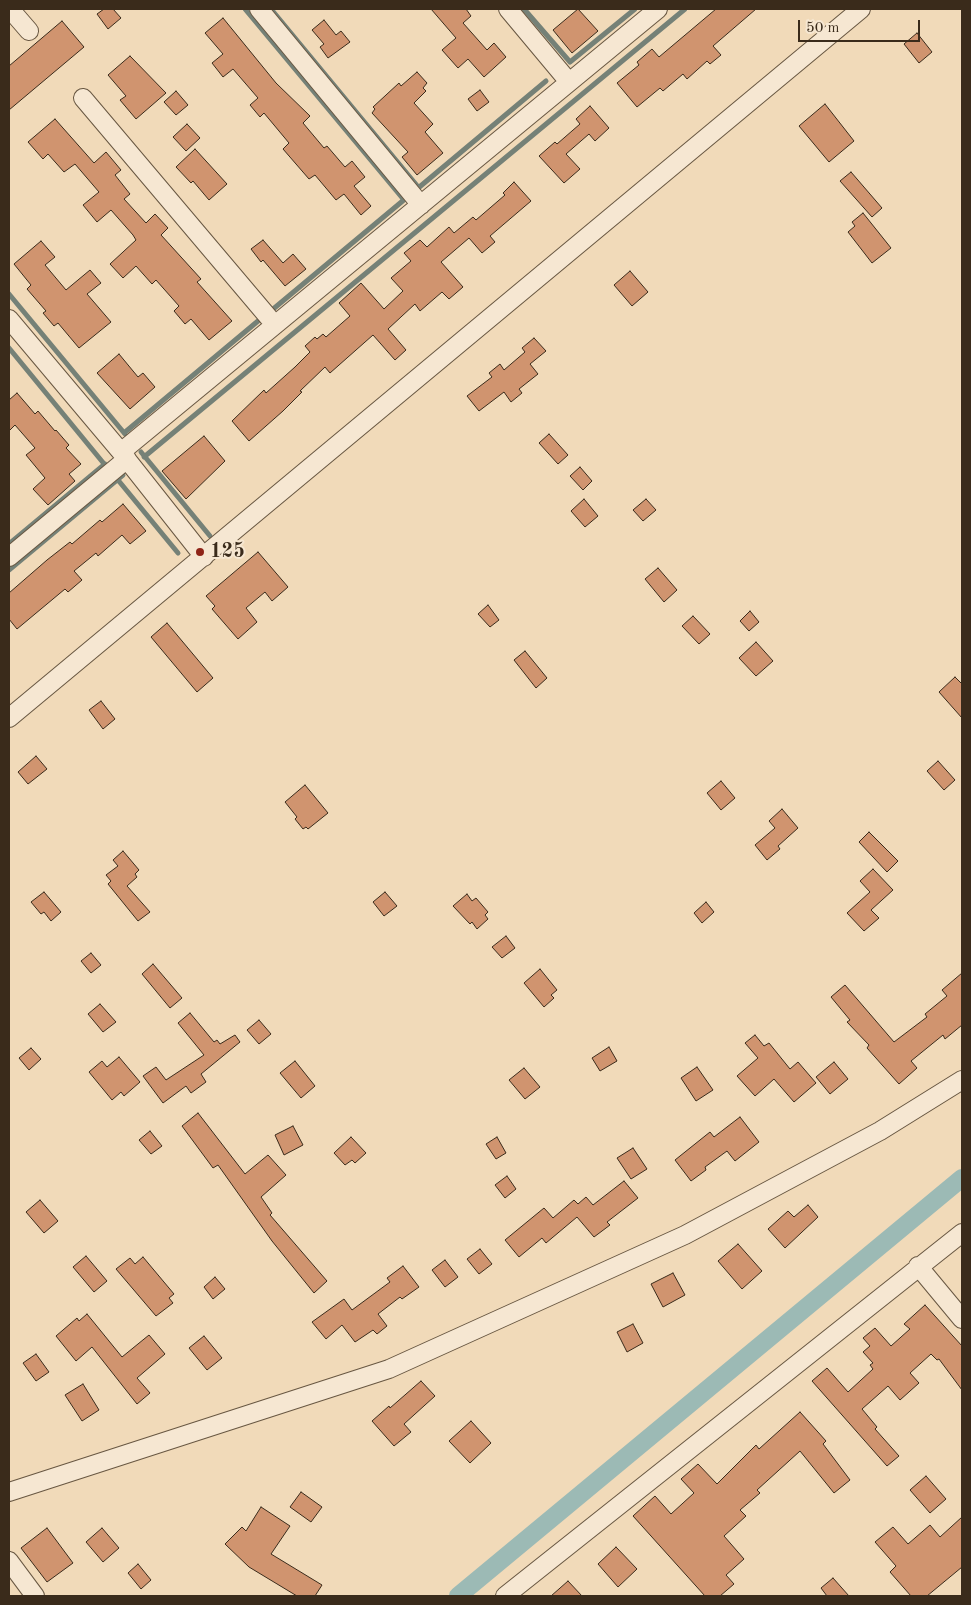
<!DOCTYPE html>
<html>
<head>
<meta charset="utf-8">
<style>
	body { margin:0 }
	#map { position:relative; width:971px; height:1605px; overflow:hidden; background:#f1dab9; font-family:"Old Standard TT",serif }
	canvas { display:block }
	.frame { position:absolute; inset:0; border:10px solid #3a2b1b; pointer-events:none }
	.scale { position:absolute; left:798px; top:20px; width:122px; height:22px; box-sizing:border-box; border:2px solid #3a2b1b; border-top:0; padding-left:6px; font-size:15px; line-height:18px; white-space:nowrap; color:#3a2b1b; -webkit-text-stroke:4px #f6e7d2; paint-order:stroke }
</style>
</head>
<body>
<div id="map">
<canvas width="971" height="1605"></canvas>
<div class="frame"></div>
<div class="scale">50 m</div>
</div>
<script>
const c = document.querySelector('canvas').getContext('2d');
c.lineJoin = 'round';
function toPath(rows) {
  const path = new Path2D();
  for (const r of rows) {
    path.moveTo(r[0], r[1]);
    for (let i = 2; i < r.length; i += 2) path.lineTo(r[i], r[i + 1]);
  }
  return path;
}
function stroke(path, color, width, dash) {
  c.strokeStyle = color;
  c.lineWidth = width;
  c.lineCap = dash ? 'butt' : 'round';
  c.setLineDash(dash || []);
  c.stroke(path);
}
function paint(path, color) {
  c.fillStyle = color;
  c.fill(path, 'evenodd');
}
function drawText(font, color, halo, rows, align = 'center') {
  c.font = font + ' "Old Standard TT",serif';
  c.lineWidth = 4;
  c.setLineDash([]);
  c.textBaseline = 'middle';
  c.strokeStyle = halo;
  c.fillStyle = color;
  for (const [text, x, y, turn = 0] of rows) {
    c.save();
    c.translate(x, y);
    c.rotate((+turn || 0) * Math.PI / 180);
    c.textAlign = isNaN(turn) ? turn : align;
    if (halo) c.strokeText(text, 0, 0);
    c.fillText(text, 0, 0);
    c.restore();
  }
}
stroke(toPath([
	[245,9,404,200],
	[271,9,419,188],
	[524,9,570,62,635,9],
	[417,189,546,81],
	[9,294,125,434],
	[272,310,405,199],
	[9,348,105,465],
	[124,433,258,321],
	[141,452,210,536],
	[144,457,685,9],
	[118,480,178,553],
	[9,544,105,464],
	[9,570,123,475]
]), '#758177', 5);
stroke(toPath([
	[458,1596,962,1178]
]), '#9cbab5', 18);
const building = toPath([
	[104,9,113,9,121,18,108,29,97,14,104,9],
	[431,9,466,9,471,16,463,23,487,50,494,43,506,57,484,77,468,59,458,68,442,50,456,38,431,9],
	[578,9,598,31,572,53,553,30,578,9],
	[716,9,756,9,713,46,721,55,710,64,707,61,687,79,683,74,663,91,660,88,637,107,617,83,639,65,637,62,652,49,659,57,716,9],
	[223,18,276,83,310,116,303,123,324,148,327,146,345,167,352,161,365,177,354,186,371,206,361,215,344,194,336,200,315,175,309,179,283,149,289,143,264,113,260,117,250,105,258,98,233,69,223,77,212,63,223,54,205,33,223,18],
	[324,20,336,35,341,31,350,42,328,58,320,47,324,44,312,30,324,20],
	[62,21,84,47,9,110,9,66,62,21],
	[917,33,932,52,919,63,904,44,917,33],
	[130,56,166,93,136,119,120,100,126,96,108,75,130,56],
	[417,72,427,83,423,88,426,91,414,103,433,124,425,132,443,153,417,175,402,157,408,152,372,113,375,109,373,107,399,83,401,86,417,72],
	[480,90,489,102,477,111,468,99,480,90],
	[176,91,188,105,176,115,164,102,176,91],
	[825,104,854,141,829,162,799,126,825,104],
	[590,106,609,128,595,141,589,134,566,154,580,169,564,183,539,156,555,142,557,144,580,124,576,119,590,106],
	[55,119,94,163,106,152,121,170,115,175,130,194,124,199,146,223,155,214,168,228,161,235,201,279,197,282,232,321,209,340,191,319,185,324,174,311,179,306,156,280,152,284,136,266,123,278,110,264,136,240,133,235,111,210,97,222,83,205,99,192,75,164,64,172,48,154,43,159,28,142,55,119],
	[187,124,200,138,186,151,173,137,187,124],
	[195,149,227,184,209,200,193,181,191,183,176,167,195,149],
	[851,172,882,208,872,217,840,181,851,172],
	[514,182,531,201,490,236,495,242,482,253,469,238,441,262,463,287,449,299,442,292,420,311,415,304,388,329,406,350,395,360,373,335,330,373,325,367,300,391,302,392,283,411,249,441,232,421,264,390,266,393,295,367,310,352,305,346,315,337,317,339,323,334,326,337,350,316,339,303,361,283,384,309,403,291,391,278,411,261,404,253,420,240,427,247,449,227,454,233,473,217,476,220,505,195,503,193,514,182],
	[863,213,891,248,872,263,848,232,855,226,852,222,863,213],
	[263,240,283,263,293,254,306,269,285,286,263,260,261,262,251,249,263,240],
	[41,241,55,257,45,265,66,290,90,270,101,283,87,294,111,322,79,348,58,323,54,326,43,313,46,311,27,289,31,285,14,264,41,241],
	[630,271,648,292,632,306,614,285,630,271],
	[534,338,546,351,530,364,538,374,519,389,522,393,511,402,504,392,479,411,467,396,492,377,489,373,500,364,504,370,525,352,522,348,534,338],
	[119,354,138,377,143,373,155,387,130,409,97,373,119,354],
	[17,393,35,414,38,411,55,431,56,430,69,445,66,448,81,464,69,474,75,481,48,505,33,489,45,478,26,455,35,448,15,425,9,431,9,400,17,393],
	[549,434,568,455,558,464,539,443,549,434],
	[204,436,225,461,186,499,162,471,204,436],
	[580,467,592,481,583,490,570,476,580,467],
	[584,499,598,516,585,527,571,511,584,499],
	[646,499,656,510,643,521,633,510,646,499],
	[123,504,146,531,130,544,122,535,98,556,96,553,74,571,82,580,68,592,65,589,17,629,9,619,9,593,47,560,70,542,72,544,100,520,102,522,123,504],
	[258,552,288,587,272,601,265,592,246,608,257,622,238,639,212,609,215,606,206,596,258,552],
	[658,568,677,590,664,602,645,579,658,568],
	[488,605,499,620,490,627,478,614,488,605],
	[750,611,759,622,749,631,740,621,750,611],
	[693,616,710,634,699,644,682,626,693,616],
	[167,623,213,678,197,692,151,637,167,623],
	[756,642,773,661,756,676,739,658,756,642],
	[525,651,547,678,536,688,514,660,525,651],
	[955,677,962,684,962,718,939,692,955,677],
	[101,701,115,719,103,729,89,710,101,701],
	[36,756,47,769,28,784,18,772,36,756],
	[938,761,955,780,944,790,927,771,938,761],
	[721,781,735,798,721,810,707,793,721,781],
	[305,785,328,813,308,829,306,827,303,829,295,819,297,817,285,802,305,785],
	[782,809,798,828,778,846,780,849,767,860,755,845,775,828,769,821,782,809],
	[869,832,898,861,887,872,859,842,869,832],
	[123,851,139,870,135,874,137,877,127,886,150,912,138,921,108,884,111,881,106,875,118,866,113,860,123,851],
	[873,869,893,890,871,910,879,918,864,931,847,913,870,892,860,881,873,869],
	[44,892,61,912,51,921,44,912,41,914,31,902,44,892],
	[385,892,397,906,384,916,373,902,385,892],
	[467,894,472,901,476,898,488,912,485,915,488,919,477,929,472,922,470,924,453,906,467,894],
	[706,902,714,912,702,923,694,913,706,902],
	[506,936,515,948,502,958,492,947,506,936],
	[91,953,101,965,91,973,81,961,91,953],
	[153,964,182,998,170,1008,142,974,153,964],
	[540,969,557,990,551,995,554,998,544,1007,524,983,540,969],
	[962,973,962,1025,945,1039,943,1035,911,1061,917,1068,899,1084,867,1048,869,1045,847,1022,850,1020,831,997,845,985,894,1042,927,1017,925,1014,947,996,942,990,962,973],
	[100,1004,116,1022,103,1032,88,1014,100,1004],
	[190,1013,214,1042,217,1040,220,1044,235,1035,240,1042,201,1074,206,1082,191,1093,186,1086,163,1103,143,1076,156,1067,166,1080,204,1055,178,1023,190,1013],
	[259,1020,271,1034,259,1044,247,1030,259,1020],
	[755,1035,764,1046,769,1043,790,1069,798,1062,816,1083,794,1102,774,1079,755,1096,737,1076,758,1058,745,1043,755,1035],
	[609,1047,617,1061,600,1071,592,1058,609,1047],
	[31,1048,41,1059,29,1070,19,1058,31,1048],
	[119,1057,140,1082,124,1096,121,1092,112,1100,89,1072,102,1061,107,1067,119,1057],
	[295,1061,315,1086,301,1098,280,1073,295,1061],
	[834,1062,848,1079,830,1094,816,1077,834,1062],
	[697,1067,713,1090,696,1101,681,1078,697,1067],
	[524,1068,540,1087,525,1099,509,1080,524,1068],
	[198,1113,245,1174,268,1155,286,1175,261,1197,272,1213,270,1215,327,1281,314,1293,272,1241,218,1165,213,1168,182,1126,198,1113],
	[740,1117,759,1142,735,1161,727,1151,705,1167,706,1170,691,1181,675,1160,710,1132,714,1137,740,1117],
	[293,1126,303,1145,284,1155,275,1135,293,1126],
	[150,1131,162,1146,151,1154,139,1140,150,1131],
	[351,1137,366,1153,355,1163,352,1160,345,1165,334,1153,351,1137],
	[497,1137,506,1153,496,1159,486,1144,497,1137],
	[633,1148,647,1169,631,1179,617,1158,633,1148],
	[507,1176,516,1189,505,1198,495,1185,507,1176],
	[624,1181,638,1198,607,1222,610,1225,594,1237,577,1217,546,1243,542,1238,519,1257,505,1240,544,1208,553,1218,574,1200,578,1204,586,1197,593,1205,624,1181],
	[40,1200,58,1221,44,1233,26,1212,40,1200],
	[808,1205,818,1217,785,1248,768,1229,788,1211,794,1217,808,1205],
	[738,1244,762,1271,742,1289,718,1261,738,1244],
	[480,1249,492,1264,479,1274,467,1259,480,1249],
	[86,1256,107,1281,94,1292,73,1267,86,1256],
	[143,1257,174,1294,169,1298,173,1303,156,1316,116,1269,130,1258,135,1264,143,1257],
	[445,1260,458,1277,445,1287,432,1270,445,1260],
	[403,1266,419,1287,402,1299,400,1297,378,1314,387,1326,377,1334,373,1330,355,1342,342,1325,326,1339,312,1322,344,1299,352,1310,390,1282,387,1278,403,1266],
	[673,1273,685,1295,663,1307,651,1284,673,1273],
	[215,1277,225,1289,213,1299,204,1287,215,1277],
	[925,1305,962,1346,962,1390,939,1359,937,1360,931,1354,910,1373,919,1383,900,1400,888,1386,862,1409,877,1427,875,1429,899,1456,887,1466,812,1381,827,1368,848,1392,873,1369,870,1365,873,1363,863,1352,870,1346,863,1338,875,1328,891,1346,910,1329,904,1324,925,1305],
	[87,1314,122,1357,149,1335,165,1354,137,1378,150,1393,137,1404,92,1347,76,1361,56,1336,77,1318,79,1321,87,1314],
	[633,1324,643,1343,627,1352,617,1332,633,1324],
	[204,1336,222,1358,207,1370,189,1348,204,1336],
	[36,1354,49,1372,36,1381,23,1363,36,1354],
	[421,1381,435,1396,404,1424,411,1432,394,1446,372,1421,389,1406,390,1408,421,1381],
	[83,1384,99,1410,82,1421,65,1395,83,1384],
	[800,1412,826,1441,823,1444,850,1480,834,1493,800,1451,757,1490,760,1493,740,1510,746,1516,724,1536,744,1559,726,1575,734,1584,720,1596,705,1596,633,1516,655,1496,671,1514,694,1493,681,1479,698,1464,717,1484,756,1445,759,1449,800,1412],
	[471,1421,491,1443,470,1463,449,1441,471,1421],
	[926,1476,946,1499,930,1513,910,1490,926,1476],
	[301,1492,322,1507,311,1522,290,1507,301,1492],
	[261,1507,290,1526,271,1554,322,1585,315,1596,297,1596,249,1567,225,1544,242,1527,246,1531,261,1507],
	[962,1517,962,1567,927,1596,911,1596,890,1572,896,1566,875,1542,893,1527,908,1544,930,1525,940,1537,962,1517],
	[47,1528,73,1563,47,1582,21,1548,47,1528],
	[102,1528,119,1548,103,1562,86,1542,102,1528],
	[616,1547,637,1569,618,1587,598,1564,616,1547],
	[138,1564,151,1580,141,1589,128,1573,138,1564],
	[833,1578,849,1596,827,1596,821,1588,833,1578],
	[568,1581,582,1596,551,1596,568,1581]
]);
paint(building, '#d0946f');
stroke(building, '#3a2b1b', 1);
const minor = toPath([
	[10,9,29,31],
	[259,9,421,205],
	[508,9,569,82],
	[83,98,275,325],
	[9,319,121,452,204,557],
	[121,452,658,9],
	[9,557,127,459],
	[9,718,861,9],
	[918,1266,962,1319],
	[9,1492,389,1369,685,1235,880,1131,962,1080],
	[9,1561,35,1596],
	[505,1596,962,1233]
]);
stroke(minor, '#685742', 20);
stroke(minor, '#f6e7d2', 18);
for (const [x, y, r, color] of [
	[200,552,5,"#8f2418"]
]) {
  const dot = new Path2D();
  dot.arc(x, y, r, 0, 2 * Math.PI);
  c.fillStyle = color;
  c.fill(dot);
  stroke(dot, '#f6e7d2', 2);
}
drawText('bold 20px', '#3a2b1b', '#f6e7d2', [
	["125",210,552]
], 'left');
</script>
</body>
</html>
